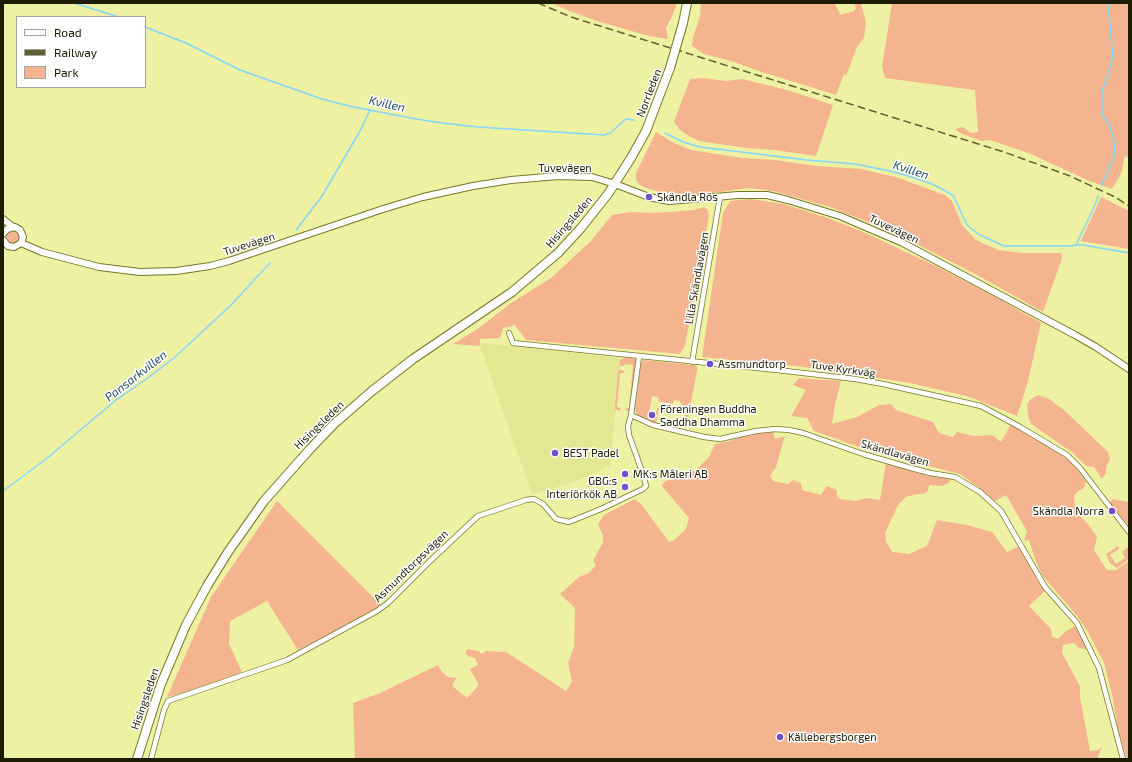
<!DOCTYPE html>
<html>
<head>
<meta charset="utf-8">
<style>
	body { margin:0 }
	#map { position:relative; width:1132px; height:762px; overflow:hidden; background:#eef1a2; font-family:"Exo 2",sans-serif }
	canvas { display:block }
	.frame { position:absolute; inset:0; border:4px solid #1c1c00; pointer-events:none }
	.legend { position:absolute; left:16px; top:16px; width:130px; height:72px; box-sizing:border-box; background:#fff; border:1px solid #a4a499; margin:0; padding:5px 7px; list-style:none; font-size:12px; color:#1c1c00 }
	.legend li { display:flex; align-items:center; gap:8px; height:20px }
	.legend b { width:20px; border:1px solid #a4a499 }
</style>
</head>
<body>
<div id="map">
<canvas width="1132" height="762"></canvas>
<div class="frame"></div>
<ul class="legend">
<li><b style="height:5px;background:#fff"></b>Road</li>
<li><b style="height:5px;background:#5e5f33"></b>Railway</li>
<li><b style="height:11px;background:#f5b490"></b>Park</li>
</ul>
</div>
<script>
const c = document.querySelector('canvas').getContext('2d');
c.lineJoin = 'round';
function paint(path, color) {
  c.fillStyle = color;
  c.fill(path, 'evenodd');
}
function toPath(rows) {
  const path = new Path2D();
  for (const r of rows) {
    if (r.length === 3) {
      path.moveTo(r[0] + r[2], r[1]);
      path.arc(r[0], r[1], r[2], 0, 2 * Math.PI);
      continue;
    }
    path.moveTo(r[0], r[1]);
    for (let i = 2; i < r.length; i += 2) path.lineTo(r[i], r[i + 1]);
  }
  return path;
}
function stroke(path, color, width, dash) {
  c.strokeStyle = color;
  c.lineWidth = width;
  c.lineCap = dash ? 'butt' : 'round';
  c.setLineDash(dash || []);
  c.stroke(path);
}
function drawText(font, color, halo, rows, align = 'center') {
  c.font = font + ' "Exo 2",sans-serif';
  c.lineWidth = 3;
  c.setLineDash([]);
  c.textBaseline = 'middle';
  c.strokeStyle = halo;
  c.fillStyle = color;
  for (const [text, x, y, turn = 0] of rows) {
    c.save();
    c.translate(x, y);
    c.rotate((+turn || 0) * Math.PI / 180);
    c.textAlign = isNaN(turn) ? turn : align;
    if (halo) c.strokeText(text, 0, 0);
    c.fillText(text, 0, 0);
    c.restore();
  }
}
paint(toPath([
	[483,343,621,358,610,466,572,483,532,494,480,346]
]), '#e4e791');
paint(toPath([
	[551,3,677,3,672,16,666,28,668,39,649,36,597,21,567,10],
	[701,3,834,3,841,15,854,11,856,8,854,3,861,3,866,22,864,38,857,47,846,76,844,74,836,95,762,72,728,60,704,54,692,46,693,37,700,17],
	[892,3,1129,3,1129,158,1125,156,1121,174,1112,189,1087,180,1031,154,990,140,982,141,962,134,955,129,963,127,971,133,978,132,975,90,885,78,882,67],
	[703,78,726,81,742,79,787,90,833,105,816,156,774,150,746,148,699,141,687,135,679,129,674,122,690,79],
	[656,132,672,142,691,150,743,158,775,160,816,166,861,169,896,177,945,195,952,201,962,225,976,240,998,250,1022,253,1061,253,1062,258,1043,312,977,275,895,233,830,207,773,191,748,188,692,196,670,195,646,188,640,185,636,180,636,173],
	[1101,197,1129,211,1129,249,1081,241],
	[751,199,783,204,825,217,861,231,936,266,999,299,1041,323,1028,381,1017,416,970,397,910,383,804,367,702,357,723,213,730,201],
	[704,207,708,210,709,216,707,226,685,346,680,354,526,340,514,324,513,326,503,328,500,338,480,339,480,346,453,344,479,328,511,303,551,278,590,242,612,215,630,212,651,213,670,212,694,210],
	[13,237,6],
	[624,358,633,358,637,361,630,411,629,412,627,411,625,409,629,408,633,365,625,364,624,366,620,366,619,364,620,360],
	[643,360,693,365,697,366,697,371,686,428,683,427,687,406,682,405,682,403,680,403,680,401,674,400,673,404,658,401,659,398,652,396,648,419,655,420,657,408,659,408,656,423,654,424,637,416,635,409,641,363],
	[619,370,623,370,624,373,620,373,617,407,621,408,620,411,615,409,618,372],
	[799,378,841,381,835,405,832,424,857,417,879,405,891,404,896,410,933,422,939,433,953,437,957,432,974,436,992,435,1001,442,1011,424,1055,449,1068,459,1079,472,1086,481,1084,488,1078,491,1074,496,1075,506,1078,514,1088,524,1097,537,1094,550,1107,570,1116,570,1129,561,1129,759,1127,759,1118,729,1112,694,1104,663,1088,632,1078,617,1042,575,1036,562,1029,540,1024,541,1027,531,1006,495,995,501,977,486,960,474,873,452,814,431,807,418,791,416,806,390,793,385],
	[1038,395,1051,400,1058,406,1063,409,1108,452,1110,459,1106,467,1106,473,1102,479,1094,467,1086,466,1073,453,1031,424,1028,416,1027,405,1031,399],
	[773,431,775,439,785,436,776,467,770,476,773,481,788,484,793,480,801,483,802,490,821,495,827,486,837,490,837,496,840,499,855,501,866,498,880,500,886,462,927,476,940,476,951,478,950,482,943,486,929,485,928,491,924,494,917,494,906,497,898,505,885,533,886,541,892,552,909,554,927,546,937,520,967,525,992,532,1007,552,1020,546,1037,580,1045,591,1029,606,1051,629,1052,637,1058,639,1066,631,1077,625,1090,650,1079,648,1074,643,1063,645,1062,653,1080,686,1080,697,1090,751,1098,750,1102,747,1098,757,1100,759,355,759,353,703,380,693,438,665,442,672,448,677,456,678,452,686,467,698,479,685,470,669,478,665,475,658,468,656,465,653,468,649,478,651,482,654,486,651,506,652,566,691,572,682,568,663,574,647,575,608,560,594,579,577,589,573,596,565,593,561,603,542,603,536,598,524,604,515,635,499,642,505,669,542,673,541,686,529,689,518,662,486,664,482,685,471,695,471,709,457,715,444,730,441,740,437,761,432],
	[1112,499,1129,502,1129,526,1110,503],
	[277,501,381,605,373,611,298,650,267,601,230,621,229,644,242,672,186,692,167,697,211,597],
	[1118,546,1119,549,1110,555,1116,564,1125,558,1122,552,1129,546,1129,559,1117,568,1110,563,1106,554]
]), '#f5b490');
stroke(toPath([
	[74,3,119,17],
	[145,27,186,43,240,70,322,99,349,106,416,119,442,123,478,127,604,135,610,133,626,119,634,120],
	[665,133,683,142,700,147,807,160,855,164,890,171,912,177,932,184,953,195,967,225,978,234,1004,246,1071,246,1076,245,1083,245,1129,253],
	[1101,186,1114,157,1115,143,1110,127,1102,114,1102,92,1113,57,1108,3],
	[296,230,322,196,360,131,370,110],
	[1076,245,1096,203,1098,196],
	[3,491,46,459,116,400,145,380,174,358,231,305,270,263]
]), '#82d6fe', 1.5);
const minor = toPath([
	[509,333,513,343,777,370,855,379,883,384,981,406,1020,427,1067,455,1080,468,1129,532],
	[639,357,631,415,653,425,704,437,720,439,756,431,775,429,789,430,803,433,863,454,911,468,930,473,955,477,980,492,1001,511,1045,587,1077,623,1099,668,1123,759],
	[692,362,720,197],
	[151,759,164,710,168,701,287,660,377,611,388,603,430,561,478,516,526,500,534,499,543,504,556,519,569,522,601,509,643,489,646,486,644,477,629,435,628,426,631,415]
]);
const secondary = toPath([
	[3,219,13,227],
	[3,234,7,229,15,227,20,230,23,237,21,243,14,247,8,246,3,240],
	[21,243,42,252,99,267,140,272,176,271,210,266,229,261,383,209,423,197,473,186,511,180,558,176,592,177,615,184,649,197,669,201,738,195,767,195,788,200,840,216,903,243,1075,335,1096,347,1129,369]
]);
const trunk = toPath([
	[683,23,687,3],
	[137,759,161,684,186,625,207,586,228,552,264,501,310,449,334,424,372,391,413,359,512,292,558,253,581,228,608,194,631,158,646,131,670,68]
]);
stroke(minor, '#767629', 6);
stroke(secondary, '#767629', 8);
stroke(trunk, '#767629', 10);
stroke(minor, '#fff', 4.5);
stroke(secondary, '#fff', 6);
stroke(trunk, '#fff', 8);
stroke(toPath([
	[538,3,571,17,1004,152,1070,176,1115,197,1129,206]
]), '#5e5f33', 1.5, [8, 4]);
const trunkBridge = toPath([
	[670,68,683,23]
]);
stroke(trunkBridge, '#767629', 10, []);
stroke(trunkBridge, '#fff', 8);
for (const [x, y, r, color] of [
	[649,197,4,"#6d50ca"],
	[710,364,4,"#6d50ca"],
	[652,415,4,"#6d50ca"],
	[555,453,4,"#6d50ca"],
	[625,474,4,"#6d50ca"],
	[625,487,4,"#6d50ca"],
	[1112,511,4,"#6d50ca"],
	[780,737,4,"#6d50ca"]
]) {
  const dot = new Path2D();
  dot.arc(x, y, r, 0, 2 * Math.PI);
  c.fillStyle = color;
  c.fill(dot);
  stroke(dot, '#fff', 1.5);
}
drawText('11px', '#1c1c00', '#fff', [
	["Norrleden",649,93,-69],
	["Tuvevägen",565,168],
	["Hisingsleden",569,222,-49],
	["Tuvevägen",894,229,25],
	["Tuvevägen",249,244,-18],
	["Lilla Skändlavägen",697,278,-80],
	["Tuve Kyrkväg",843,369,8],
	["Hisingsleden",319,425,-44],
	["Skändlavägen",895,453,16],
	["Asmundtorpsvägen",411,566,-44],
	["Hisingsleden",145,699,-71]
]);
drawText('11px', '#1c1c00', '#fff', [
	["Skändla Rös",657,197],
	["Assmundtorp",718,364],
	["Föreningen Buddha",660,409],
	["Saddha Dhamma",660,422],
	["BEST Padel",563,453],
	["MK:s Måleri AB",633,474],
	["GBG:s",617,481,"right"],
	["Interiörkök AB",617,494,"right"],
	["Skändla Norra",1104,511,"right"],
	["Källebergsborgen",788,737]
], 'left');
drawText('italic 12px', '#204f64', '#fff', [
	["Kvillen",387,104,12],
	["Kvillen",911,170,18],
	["Pansarkvillen",136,376,-38]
]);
</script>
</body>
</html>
